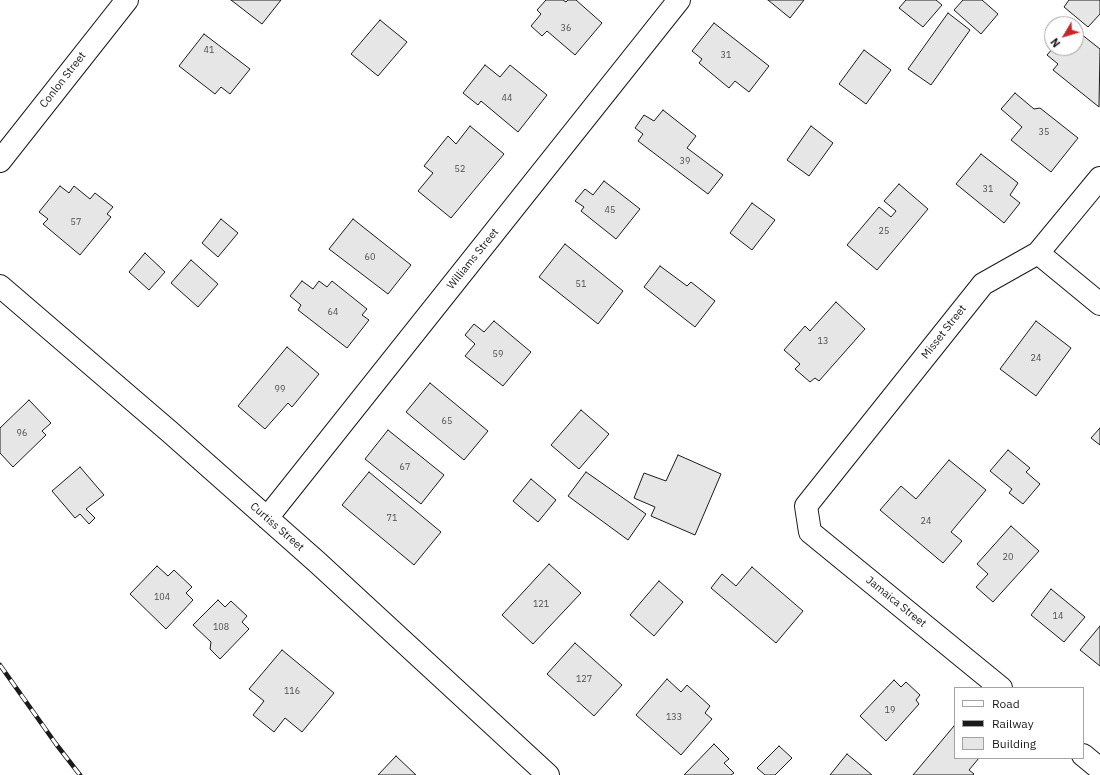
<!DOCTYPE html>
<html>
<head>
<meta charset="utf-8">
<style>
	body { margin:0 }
	#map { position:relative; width:1100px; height:775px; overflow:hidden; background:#fff; font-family:"IBM Plex Sans",sans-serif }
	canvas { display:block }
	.legend { position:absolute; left:954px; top:687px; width:130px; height:72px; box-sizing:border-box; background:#fff; border:1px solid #a3a3a3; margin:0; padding:5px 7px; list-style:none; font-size:12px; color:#1a1a1a }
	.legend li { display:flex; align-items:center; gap:8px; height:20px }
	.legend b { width:20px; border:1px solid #a3a3a3 }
	.north { position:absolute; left:1044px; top:16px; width:40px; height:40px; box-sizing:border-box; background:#fff; border:1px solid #a3a3a3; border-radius:50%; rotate:232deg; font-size:11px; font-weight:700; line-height:16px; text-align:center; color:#1a1a1a }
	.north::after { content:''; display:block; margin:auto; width:14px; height:18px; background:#c62828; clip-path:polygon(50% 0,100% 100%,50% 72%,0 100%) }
</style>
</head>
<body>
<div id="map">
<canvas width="1100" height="775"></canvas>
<ul class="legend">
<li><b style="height:5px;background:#fff"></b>Road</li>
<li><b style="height:5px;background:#1a1a1a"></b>Railway</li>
<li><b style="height:11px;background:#e6e6e6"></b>Building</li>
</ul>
<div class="north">N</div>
</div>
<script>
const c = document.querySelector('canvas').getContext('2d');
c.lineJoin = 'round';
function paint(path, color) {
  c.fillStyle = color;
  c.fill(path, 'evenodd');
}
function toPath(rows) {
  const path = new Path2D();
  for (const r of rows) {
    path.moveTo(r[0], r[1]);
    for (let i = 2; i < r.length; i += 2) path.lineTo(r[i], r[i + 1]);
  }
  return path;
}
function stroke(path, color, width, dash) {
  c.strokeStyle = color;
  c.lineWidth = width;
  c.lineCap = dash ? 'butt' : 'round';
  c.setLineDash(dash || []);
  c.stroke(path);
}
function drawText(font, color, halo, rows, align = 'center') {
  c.font = font + ' "IBM Plex Sans",sans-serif';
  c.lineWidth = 3;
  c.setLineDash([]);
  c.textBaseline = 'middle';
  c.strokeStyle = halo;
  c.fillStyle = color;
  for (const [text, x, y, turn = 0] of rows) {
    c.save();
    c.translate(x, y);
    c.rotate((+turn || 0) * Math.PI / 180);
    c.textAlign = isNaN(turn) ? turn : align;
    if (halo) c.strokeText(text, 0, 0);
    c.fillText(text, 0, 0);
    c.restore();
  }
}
const building = toPath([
	[231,0,281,0,262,24,231,0],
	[546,0,563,0,566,2,568,0,576,0,602,23,575,55,547,31,542,36,531,26,541,14,537,10,546,0],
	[768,0,804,0,790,18,768,0],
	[906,0,936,0,942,5,923,27,899,8,906,0],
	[963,0,982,0,998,14,981,34,954,10,963,0],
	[1069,0,1100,0,1100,14,1088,27,1064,7,1069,0],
	[948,13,970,30,931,85,908,69,948,13],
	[380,20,407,42,378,76,351,54,380,20],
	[714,23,769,66,749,92,735,81,729,88,699,63,702,59,692,51,714,23],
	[204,34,250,69,230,94,221,87,215,94,179,66,204,34],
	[1081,34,1100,49,1099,107,1053,70,1058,64,1047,55,1053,48,1076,48,1076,41,1081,34],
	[864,50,891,70,866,104,839,84,864,50],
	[485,65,500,77,510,65,547,95,518,132,481,101,478,105,463,93,485,65],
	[1015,93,1034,109,1040,108,1078,138,1051,172,1011,140,1022,127,1001,109,1015,93],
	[663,110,696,136,687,148,723,175,708,194,638,141,643,134,635,128,644,115,654,121,663,110],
	[470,126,504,154,451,218,418,191,433,173,424,166,448,136,456,144,470,126],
	[811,126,833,143,809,176,787,160,811,126],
	[981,154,1018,183,1010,195,1020,203,1004,223,956,184,981,154],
	[604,181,640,209,616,239,581,211,584,207,575,201,585,189,593,195,604,181],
	[899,184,928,209,877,270,847,245,879,207,891,217,896,211,884,201,899,184],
	[60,186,69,193,74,186,90,199,95,193,113,207,107,214,111,217,80,255,43,224,48,219,39,212,60,186],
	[752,203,775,220,752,250,730,233,752,203],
	[221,219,238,233,218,257,202,243,221,219],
	[353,219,411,265,388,294,329,249,353,219],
	[565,244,623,291,598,324,539,277,565,244],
	[145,253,165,272,149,290,129,272,145,253],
	[191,260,218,284,198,307,171,283,191,260],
	[660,266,687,286,691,282,715,301,695,327,644,287,660,266],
	[302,281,313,289,319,281,327,287,332,281,367,309,362,315,369,320,347,348,298,310,301,305,290,296,302,281],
	[836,302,865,329,819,381,815,378,810,382,795,369,800,364,784,350,805,326,810,331,836,302],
	[494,321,531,352,503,386,465,356,475,344,465,335,474,324,484,332,494,321],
	[1036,321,1071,348,1036,396,1000,369,1036,321],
	[287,347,319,374,292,407,288,403,265,429,238,406,287,347],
	[430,383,488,431,464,460,406,412,430,383],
	[29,400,51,423,42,431,46,435,13,467,0,453,0,428,29,400],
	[581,410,609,434,579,469,551,445,581,410],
	[1100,428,1100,445,1091,438,1100,428],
	[388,430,444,475,421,504,365,459,388,430],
	[1008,450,1030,468,1026,472,1040,484,1023,504,1009,493,1012,489,990,471,1008,450],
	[678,455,721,474,695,535,651,516,655,507,634,498,644,473,666,481,678,455],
	[949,460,986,490,951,532,962,541,943,563,880,510,901,486,916,499,949,460],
	[80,467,104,495,86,509,95,518,89,524,80,514,75,518,52,491,80,467],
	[369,472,441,532,414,565,342,505,369,472],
	[586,472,646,514,628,540,568,496,586,472],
	[531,479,556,500,538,522,513,501,531,479],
	[1011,526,1039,551,993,602,976,587,988,574,977,564,1011,526],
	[549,564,581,593,533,644,502,615,549,564],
	[157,566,168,576,174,570,192,587,186,593,193,600,166,629,130,594,157,566],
	[752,567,803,611,776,643,711,588,722,574,736,586,752,567],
	[659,581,683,602,654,636,630,615,659,581],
	[1051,589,1085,617,1064,642,1031,615,1051,589],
	[218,600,225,607,231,601,247,616,242,622,249,629,220,659,210,649,211,642,193,625,218,600],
	[1100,626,1100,666,1080,650,1100,626],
	[575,643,622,685,594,716,547,674,575,643],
	[282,650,334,693,302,732,285,718,274,732,253,715,264,701,249,689,282,650],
	[667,679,681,692,687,685,710,706,705,713,712,719,681,755,636,715,667,679],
	[894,680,901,687,906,682,920,695,916,700,919,704,886,741,860,716,894,680],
	[954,726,955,728,955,758,979,758,969,770,974,774,973,775,913,775,954,726],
	[714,744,729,759,724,763,734,773,731,775,684,775,714,744],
	[779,746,792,758,775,775,765,775,757,768,779,746],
	[847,754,872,775,830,775,847,754],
	[396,756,416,775,378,775,396,756]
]);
paint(building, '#e6e6e6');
stroke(building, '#1a1a1a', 1);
const street = toPath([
	[0,161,127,0],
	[1038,253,1100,304],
	[0,286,170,432,317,562,548,775],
	[267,518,679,0],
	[1001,688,810,532,806,506,983,284,1038,253,1100,178],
	[1083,755,1100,769]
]);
stroke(street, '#1a1a1a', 24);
stroke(street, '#fff', 22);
const rail = toPath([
	[0,665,56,744,80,775]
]);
stroke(rail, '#1a1a1a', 4.5);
stroke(rail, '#fff', 3, [9]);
drawText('9px', '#4d4d4d', null, [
	["36",566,28],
	["41",209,50],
	["31",726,55],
	["44",507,98],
	["35",1044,132],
	["39",685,161],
	["52",460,169],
	["31",988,189],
	["45",610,210],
	["57",76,222],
	["25",884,231],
	["60",370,257],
	["51",581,284],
	["64",333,312],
	["13",823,341],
	["59",498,354],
	["24",1036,358],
	["99",280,389],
	["65",447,421],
	["96",22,433],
	["67",405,467],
	["71",392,518],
	["24",926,521],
	["20",1008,557],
	["104",162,597],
	["121",541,604],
	["14",1058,616],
	["108",221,627],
	["127",584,679],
	["116",292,691],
	["19",890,710],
	["133",674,717]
]);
drawText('11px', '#1a1a1a', '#fff', [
	["Conlon Street",63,80,-52],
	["Williams Street",473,259,-51],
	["Misset Street",944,332,-52],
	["Curtiss Street",277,527,41],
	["Jamaica Street",896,602,39]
]);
</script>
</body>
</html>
